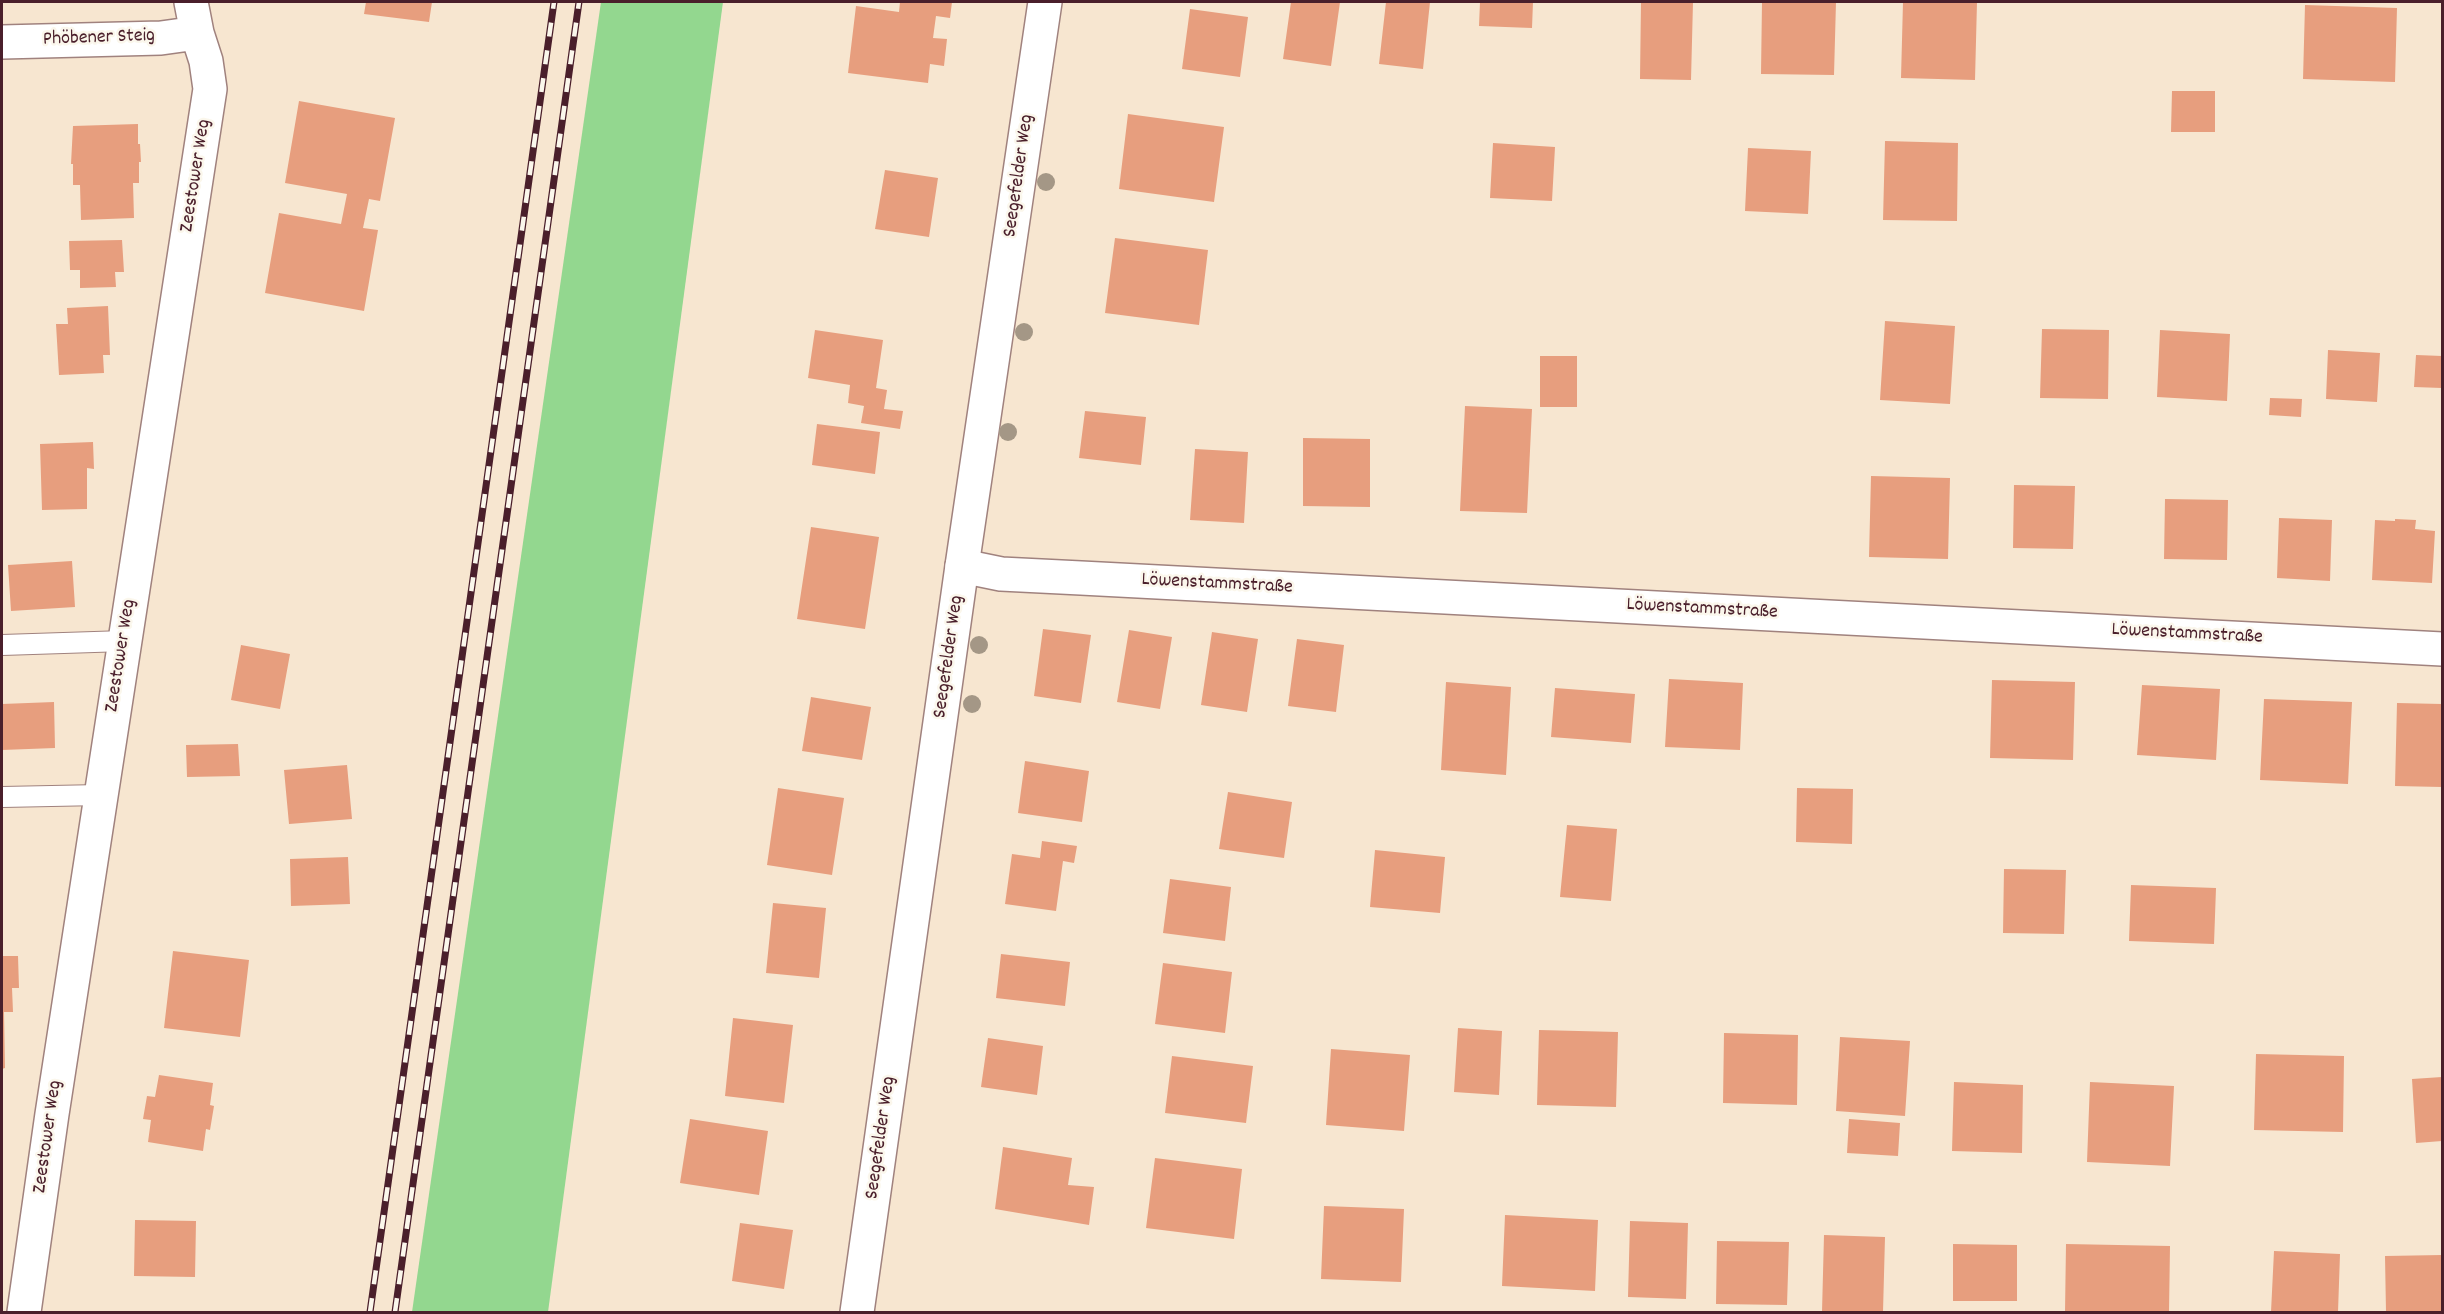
<!DOCTYPE html>
<html>
<head>
<meta charset="utf-8">
<style>
	body { margin:0 }
	#map { position:relative; width:2444px; height:1314px; overflow:hidden; background:#f7e6d0; font-family:Dekko,sans-serif }
	canvas { display:block }
	.frame { position:absolute; inset:0; border:3px solid #4a1f2b; pointer-events:none }
</style>
</head>
<body>
<div id="map">
<canvas width="2444" height="1314"></canvas>
<div class="frame"></div>
</div>
<script>
const c = document.querySelector('canvas').getContext('2d');
c.lineJoin = 'round';
function paint(path, color) {
  c.fillStyle = color;
  c.fill(path, 'evenodd');
}
function toPath(rows) {
  const path = new Path2D();
  for (const r of rows) {
    path.moveTo(r[0], r[1]);
    for (let i = 2; i < r.length; i += 2) path.lineTo(r[i], r[i + 1]);
  }
  return path;
}
function stroke(path, color, width, dash) {
  c.strokeStyle = color;
  c.lineWidth = width;
  c.lineCap = dash ? 'butt' : 'round';
  c.setLineDash(dash || []);
  c.stroke(path);
}
function drawText(font, color, halo, rows, align = 'center') {
  c.font = font + ' Dekko,sans-serif';
  c.lineWidth = 5;
  c.setLineDash([]);
  c.textBaseline = 'middle';
  c.strokeStyle = halo;
  c.fillStyle = color;
  for (const [text, x, y, turn = 0] of rows) {
    c.save();
    c.translate(x, y);
    c.rotate((+turn || 0) * Math.PI / 180);
    c.textAlign = isNaN(turn) ? turn : align;
    if (halo) c.strokeText(text, 0, 0);
    c.fillText(text, 0, 0);
    c.restore();
  }
}
paint(toPath([
	[601,2,723,2,548,1312,412,1312]
]), '#93d78f');
paint(toPath([
	[366,2,432,2,429,22,364,14],
	[900,2,952,2,950,18,936,16,933,38,947,39,944,66,930,64,928,83,848,73,856,6,899,12],
	[1291,2,1340,2,1331,66,1283,59],
	[1386,2,1430,2,1423,69,1379,64],
	[1480,2,1533,2,1532,28,1479,26],
	[1641,2,1693,2,1691,80,1640,79],
	[1762,2,1836,2,1834,75,1761,74],
	[1903,2,1977,2,1975,80,1901,78],
	[2305,5,2397,8,2395,82,2303,79],
	[1190,9,1248,17,1240,77,1182,69],
	[2172,91,2215,91,2215,132,2171,132],
	[299,101,395,118,380,201,369,199,363,228,378,230,364,311,265,293,279,213,341,224,347,194,285,183],
	[1128,114,1224,127,1214,202,1119,189],
	[138,124,138,144,140,144,141,162,139,162,139,183,133,183,134,218,81,220,80,185,73,185,73,164,71,164,73,126],
	[1885,141,1958,143,1957,221,1883,220],
	[1493,143,1555,147,1552,201,1490,198],
	[1748,148,1811,151,1808,214,1745,211],
	[885,170,938,178,929,237,875,229],
	[1115,238,1208,250,1199,325,1105,313],
	[122,240,124,272,115,272,116,287,80,288,80,270,70,270,69,241],
	[108,306,110,355,103,355,104,373,59,375,56,324,68,324,67,308],
	[1885,321,1955,326,1950,404,1880,400],
	[2042,329,2109,330,2108,399,2040,398],
	[815,330,883,340,876,388,887,390,884,409,903,411,900,429,861,423,864,406,848,403,850,385,808,378],
	[2160,330,2230,334,2227,401,2157,397],
	[2328,350,2380,353,2377,402,2326,399],
	[2416,355,2442,356,2442,388,2414,387],
	[1540,356,1577,356,1577,407,1540,407],
	[2270,398,2302,399,2301,417,2269,415],
	[1465,406,1532,409,1527,513,1460,511],
	[1085,411,1146,417,1141,465,1079,458],
	[817,424,880,432,875,474,812,465],
	[1303,438,1370,439,1370,507,1303,506],
	[93,442,94,469,87,468,87,509,42,510,40,444],
	[1195,449,1248,452,1244,523,1190,520],
	[1871,476,1950,478,1948,559,1869,557],
	[2014,485,2075,486,2073,549,2013,548],
	[2165,499,2228,500,2227,560,2164,559],
	[2279,518,2332,520,2330,581,2277,578],
	[2395,519,2416,520,2415,529,2435,531,2432,583,2372,580,2375,520,2395,521],
	[811,527,879,537,865,629,797,619],
	[72,561,75,607,11,611,8,565],
	[1043,629,1091,635,1081,703,1034,696],
	[1129,630,1172,637,1160,709,1117,702],
	[1212,632,1258,639,1247,712,1201,705],
	[1297,639,1344,645,1336,712,1288,706],
	[241,645,290,654,280,709,231,700],
	[1669,679,1743,683,1740,750,1665,747],
	[1992,680,2075,682,2073,760,1990,758],
	[1446,682,1511,687,1506,775,1441,770],
	[2142,685,2220,689,2216,760,2137,755],
	[1555,688,1635,694,1631,743,1551,737],
	[811,697,871,707,862,760,802,751],
	[2264,699,2352,702,2348,784,2260,780],
	[54,702,55,748,2,750,2,704],
	[2397,703,2442,704,2442,787,2395,786],
	[238,744,240,776,187,777,186,745],
	[1025,761,1089,771,1082,822,1018,813],
	[347,765,352,819,289,824,284,770],
	[778,788,844,798,832,875,767,865],
	[1797,788,1853,789,1852,844,1796,842],
	[1228,792,1292,802,1284,858,1219,849],
	[1567,825,1617,829,1611,901,1560,897],
	[1042,841,1077,846,1074,863,1063,861,1056,911,1005,904,1012,854,1040,858],
	[1375,850,1445,857,1440,913,1370,907],
	[348,857,350,904,291,906,290,859],
	[2004,869,2066,870,2064,934,2003,933],
	[1170,879,1231,887,1225,941,1163,933],
	[2131,885,2216,888,2214,944,2129,941],
	[773,903,826,908,819,978,766,973],
	[173,951,249,960,240,1037,164,1028],
	[1001,954,1070,962,1065,1006,996,998],
	[2,956,18,956,19,988,12,988,13,1012,4,1012,5,1068,2,1069],
	[1163,963,1232,972,1225,1033,1155,1024],
	[733,1018,793,1025,784,1103,725,1096],
	[1458,1028,1502,1031,1499,1095,1454,1092],
	[1539,1030,1618,1032,1616,1107,1537,1105],
	[1724,1033,1798,1035,1797,1105,1723,1103],
	[1840,1037,1910,1041,1905,1116,1836,1111],
	[988,1038,1043,1046,1037,1095,981,1087],
	[1331,1049,1410,1055,1404,1131,1326,1125],
	[2256,1054,2344,1056,2343,1132,2254,1130],
	[1172,1056,1253,1066,1246,1123,1165,1113],
	[159,1075,213,1083,210,1105,214,1106,210,1130,206,1129,203,1151,148,1142,151,1120,143,1119,147,1096,155,1097],
	[2442,1077,2442,1141,2416,1143,2412,1079],
	[1954,1082,2023,1085,2022,1153,1952,1151],
	[2090,1082,2174,1086,2170,1166,2087,1162],
	[690,1119,768,1131,759,1195,680,1183],
	[1849,1119,1900,1123,1898,1156,1847,1153],
	[1003,1147,1072,1158,1068,1185,1094,1187,1089,1225,995,1209],
	[1155,1158,1242,1169,1234,1239,1146,1228],
	[1324,1206,1404,1209,1401,1282,1321,1279],
	[1505,1215,1598,1220,1595,1291,1502,1286],
	[135,1220,196,1221,195,1277,134,1276],
	[1630,1221,1688,1223,1686,1299,1628,1297],
	[740,1223,793,1230,784,1289,732,1281],
	[1824,1235,1885,1237,1883,1312,1822,1312],
	[1717,1241,1789,1242,1787,1305,1716,1304],
	[1953,1244,2017,1245,2017,1301,1953,1301],
	[2066,1244,2170,1246,2169,1312,2065,1312],
	[2274,1251,2340,1254,2338,1312,2271,1312],
	[2442,1255,2442,1312,2386,1312,2385,1256]
]), '#e79e7e');
const service = toPath([
	[2,645,125,641],
	[2,797,101,795]
]);
const minor = toPath([
	[2,42,161,38,197,33],
	[962,566,1001,574,1081,578,2442,649],
	[24,1312,52,1114,210,89,206,61,197,33,191,2]
]);
const tertiary = toPath([
	[857,1312,962,566,1045,2]
]);
stroke(service, '#a0827e', 22);
stroke(minor, '#a0827e', 36);
stroke(tertiary, '#a0827e', 36);
stroke(service, '#fff', 20);
stroke(minor, '#fff', 33);
stroke(tertiary, '#fff', 33);
const rail = toPath([
	[370,1312,554,2],
	[395,1312,579,2]
]);
stroke(rail, '#4a1f2b', 7);
stroke(rail, '#fbf7ec', 4.5, [14]);
c.fillStyle = '#a49786';
for (const [x, y] of [
	[1046,182],
	[1024,332],
	[1008,432],
	[979,645],
	[972,704]
]) {
  c.beginPath();
  c.arc(x, y, 9, 0, 2 * Math.PI);
  c.fill();
}
drawText('20px', '#4a1f2b', '#fbf7ec', [
	["Phöbener Steig",99,39,-2],
	["Zeestower Weg",197,176,-81],
	["Seegefelder Weg",1020,176,-82],
	["Löwenstammstraße",1217,585,3],
	["Löwenstammstraße",1702,610,3],
	["Löwenstammstraße",2187,635,3],
	["Zeestower Weg",122,656,-81],
	["Seegefelder Weg",950,657,-82],
	["Zeestower Weg",49,1137,-82],
	["Seegefelder Weg",882,1138,-82]
]);
</script>
</body>
</html>
